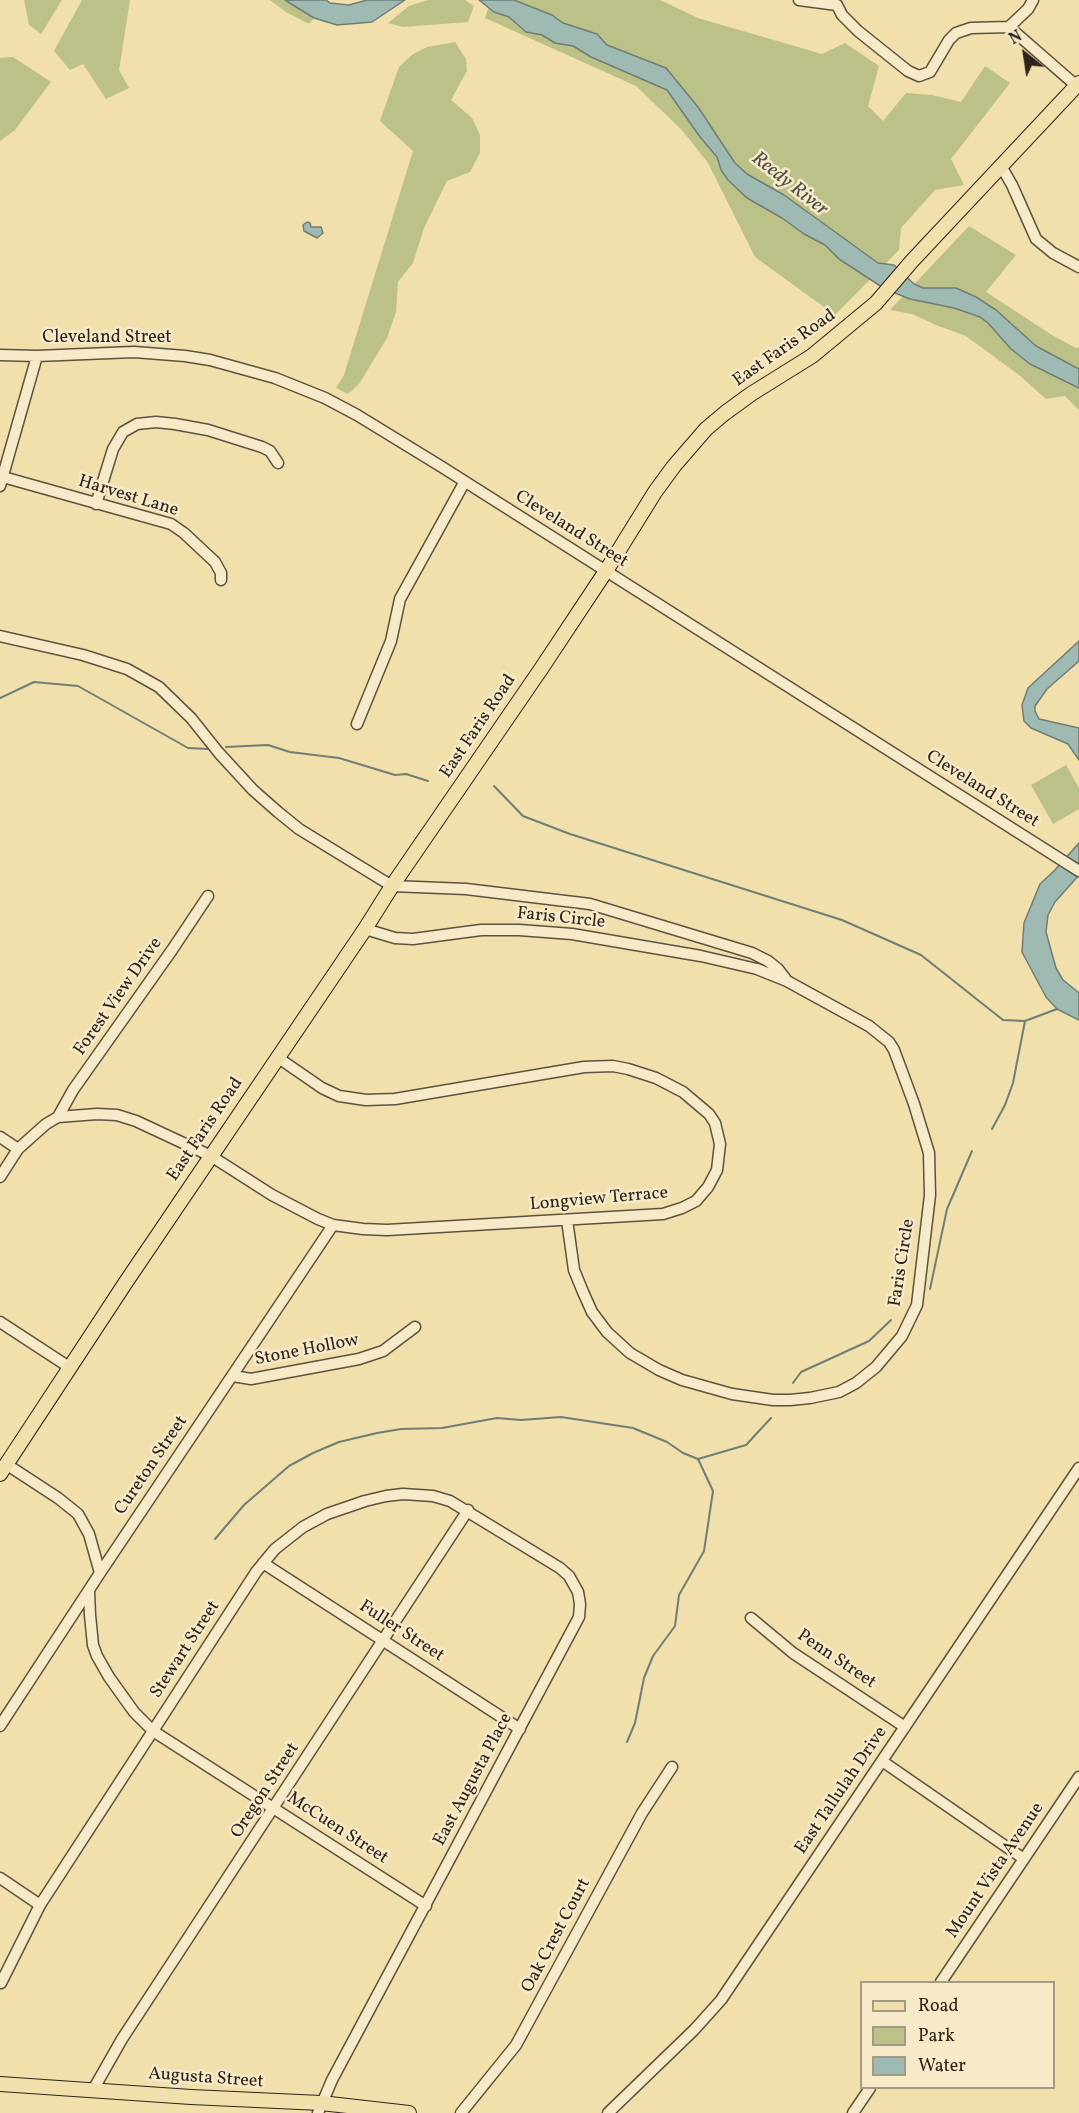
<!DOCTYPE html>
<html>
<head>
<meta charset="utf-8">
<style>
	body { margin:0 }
	#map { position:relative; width:1079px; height:2113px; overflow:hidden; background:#f1dfac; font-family:Vollkorn,serif }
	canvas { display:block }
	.legend { position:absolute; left:860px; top:1981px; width:195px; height:108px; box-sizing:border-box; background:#f6eac9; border:2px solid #a59a83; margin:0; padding:8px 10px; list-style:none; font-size:18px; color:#2c2319 }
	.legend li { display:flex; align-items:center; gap:12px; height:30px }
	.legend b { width:30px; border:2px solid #a59a83 }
	.north { position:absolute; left:995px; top:24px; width:60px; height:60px; -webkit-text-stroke:4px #f6eac9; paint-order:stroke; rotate:330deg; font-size:16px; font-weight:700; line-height:24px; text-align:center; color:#2c2319 }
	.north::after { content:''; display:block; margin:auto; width:21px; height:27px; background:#2c2319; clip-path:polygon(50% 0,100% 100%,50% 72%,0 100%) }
</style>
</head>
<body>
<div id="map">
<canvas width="1079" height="2113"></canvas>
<ul class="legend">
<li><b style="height:8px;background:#f1dfac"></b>Road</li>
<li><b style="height:16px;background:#bcc188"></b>Park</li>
<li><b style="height:16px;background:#9ebab3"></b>Water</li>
</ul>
<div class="north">N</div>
</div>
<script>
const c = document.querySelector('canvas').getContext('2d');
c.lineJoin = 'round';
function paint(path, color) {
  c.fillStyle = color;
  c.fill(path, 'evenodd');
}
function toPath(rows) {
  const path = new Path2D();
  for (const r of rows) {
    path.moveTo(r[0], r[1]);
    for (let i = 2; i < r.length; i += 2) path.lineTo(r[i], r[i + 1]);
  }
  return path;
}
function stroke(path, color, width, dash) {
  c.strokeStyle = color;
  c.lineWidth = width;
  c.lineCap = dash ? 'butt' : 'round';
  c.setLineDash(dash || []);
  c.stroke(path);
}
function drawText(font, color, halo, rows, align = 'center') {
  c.font = font + ' Vollkorn,serif';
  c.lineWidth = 5;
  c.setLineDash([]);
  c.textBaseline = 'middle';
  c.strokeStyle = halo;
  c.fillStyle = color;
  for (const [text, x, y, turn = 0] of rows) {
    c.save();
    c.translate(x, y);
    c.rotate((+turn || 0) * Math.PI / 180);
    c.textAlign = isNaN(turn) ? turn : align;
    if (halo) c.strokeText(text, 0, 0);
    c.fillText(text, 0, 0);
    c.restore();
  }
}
paint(toPath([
	[24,0,62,0,41,34,29,25],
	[82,0,130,0,119,70,129,88,106,99,83,64,70,70,54,51],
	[270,0,285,0,314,18,309,24,286,12],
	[428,0,465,0,474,6,468,22,403,27,388,23,409,6],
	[491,0,660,0,698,18,822,54,845,43,879,66,868,106,883,121,906,93,932,95,961,102,985,66,1010,83,951,159,964,185,935,190,901,228,899,250,835,315,755,257,708,163,682,130,636,86,485,18],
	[455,42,466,59,467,71,451,100,472,118,480,135,480,153,470,172,447,181,424,228,413,263,398,282,396,312,387,338,359,384,348,394,336,388,344,375,413,151,380,121,399,67,413,54,427,47],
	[13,57,51,82,15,130,0,141,0,58],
	[969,226,1016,255,986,292,1052,335,1076,348,1079,347,1079,410,1065,396,1046,399,1019,375,966,336,936,325,912,314,890,310],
	[1066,765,1079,788,1079,809,1053,824,1031,785]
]), '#bcc188');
const water = toPath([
	[285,0,326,0,330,3,349,5,367,0,405,0,372,22,337,25,314,18,285,0],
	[479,0,514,0,552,15,563,23,597,34,607,45,666,68,698,107,735,163,747,174,784,195,878,263,894,265,914,284,923,288,956,288,976,297,996,310,1036,346,1079,369,1079,388,1030,364,1011,349,988,323,980,317,954,308,910,299,885,289,839,259,825,245,804,234,782,218,747,198,728,180,721,170,717,157,700,137,667,90,591,57,573,46,555,43,542,35,526,32,509,17,494,12,479,0],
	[307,222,310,223,311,227,321,227,323,233,317,238,304,231,303,225,307,222],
	[1079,641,1079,661,1047,689,1035,706,1035,711,1039,719,1079,728,1079,760,1068,744,1031,728,1024,721,1022,705,1028,688,1079,641],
	[1079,843,1079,875,1055,902,1048,915,1046,932,1056,968,1063,980,1079,993,1079,1020,1057,1009,1046,997,1022,952,1024,923,1040,884,1054,871,1079,843]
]);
paint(water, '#9ebab3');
stroke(water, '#707e75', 1.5);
stroke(toPath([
	[0,698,34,682,78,686,188,748,209,749],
	[226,747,268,745,290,752,339,758,395,775,406,774,428,781],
	[494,786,523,816,570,834,842,920,921,955,1003,1020,1025,1021,1057,1009],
	[992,1129,1005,1105,1013,1083,1025,1021],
	[930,1289,947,1209,972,1151],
	[793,1383,801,1372,869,1341,891,1320],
	[215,1539,244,1505,289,1466,313,1453,339,1442,377,1433,401,1429,442,1428,497,1418,521,1420,561,1417,633,1428,667,1442,683,1453,698,1459,746,1445,771,1418],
	[627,1742,635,1723,644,1678,653,1656,675,1626,679,1595,704,1551,713,1491,698,1459]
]), '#707e75', 2);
const minor = toPath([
	[799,0,837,5],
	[837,5,842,15,858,31,908,71,919,76,930,72,949,40,956,33,971,28,1009,27,1028,9,1033,0],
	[1009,27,1079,88],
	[1001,166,1012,185,1036,239,1053,253,1079,267],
	[0,355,37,356,134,352,185,356,210,360,275,378,325,398,357,415,442,467,1079,871],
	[3,477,171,524,184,533,215,562,221,573,221,580],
	[0,486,37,356],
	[96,504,113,449,123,432,137,424,156,422,175,424,208,430,262,447,270,451,278,463],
	[0,636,83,655,127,669,159,687,191,718,219,753,253,790,278,812,299,829,392,886,466,889,590,904,752,953,768,961,778,969,785,978],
	[357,724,391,641,400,599,464,483],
	[365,929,395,938,413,939,481,930,519,930,572,934,701,956,757,969,787,981,869,1026,889,1042,894,1050,914,1104,929,1153,930,1195,917,1305,902,1336,876,1367,856,1383,839,1392,810,1398,790,1400,773,1400,732,1394,682,1380,659,1370,630,1353,607,1332,592,1312,583,1292,574,1270,567,1220],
	[58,1117,73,1090,172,950,208,896],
	[0,1137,18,1149],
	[0,1177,18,1149,46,1124,58,1117,97,1114,117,1115,136,1121,211,1156,272,1195,318,1219,333,1225,363,1229,387,1230,663,1214,682,1208,696,1201,708,1187,717,1170,720,1144,715,1123,709,1114,683,1092,656,1078,628,1069,613,1066,584,1067,395,1099,366,1100,339,1096,322,1088,277,1057],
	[0,1322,69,1367],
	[233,1376,251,1379,359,1359,383,1351,415,1327],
	[6,1464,58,1498,78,1514,89,1534,100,1573],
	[263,1563,520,1729],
	[89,1591,90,1615,93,1645,97,1656,109,1677,134,1712,153,1731,426,1906],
	[751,1618,793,1653,905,1727],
	[0,1726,100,1573,333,1225],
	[882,1761,1024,1859],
	[0,1878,40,1905],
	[941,1982,1079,1777],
	[1,1983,40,1905,256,1572,275,1549,303,1527,327,1514,365,1501,386,1496,403,1494,433,1496,450,1501,560,1568,569,1576,578,1592,580,1604,579,1617,332,2080,318,2113],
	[93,2090,122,2039,468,1510],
	[461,2113,516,2045,642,1813,672,1767],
	[608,2113,694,2030,721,2000,1079,1468],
	[853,2113,870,2088]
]);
const major = toPath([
	[0,1474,126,1282,365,929,392,886,541,669,606,571,655,492,674,466,706,429,725,413,751,394,812,356,876,303,912,261,1079,83],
	[0,2084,191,2097,321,2103,409,2113]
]);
stroke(minor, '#5d523e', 13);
stroke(major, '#2c2319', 16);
stroke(minor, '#f6eac9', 10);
stroke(major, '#f1dfac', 14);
drawText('18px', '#2c2319', '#f6eac9', [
	["Cleveland Street",107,339],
	["East Faris Road",785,349,-35],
	["Harvest Lane",128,497,17],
	["Cleveland Street",571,530,32],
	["East Faris Road",479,727,-56],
	["Cleveland Street",982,790,32],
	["Faris Circle",561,919,6],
	["Forest View Drive",119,997,-55],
	["East Faris Road",206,1130,-56],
	["Longview Terrace",599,1200,-5],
	["Faris Circle",903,1263,-81],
	["Stone Hollow",307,1351,-11],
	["Cureton Street",152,1466,-56],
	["Fuller Street",401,1632,33],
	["Stewart Street",186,1650,-57],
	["Penn Street",836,1660,34],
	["East Augusta Place",474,1780,-62],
	["Oregon Street",266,1791,-57],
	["East Tallulah Drive",842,1791,-56],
	["McCuen Street",337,1829,33],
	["Mount Vista Avenue",996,1871,-56],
	["Oak Crest Court",557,1936,-62],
	["Augusta Street",206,2079,4]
]);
drawText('italic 20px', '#4e5047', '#f6eac9', [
	["Reedy River",789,185,38]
]);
</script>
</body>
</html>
